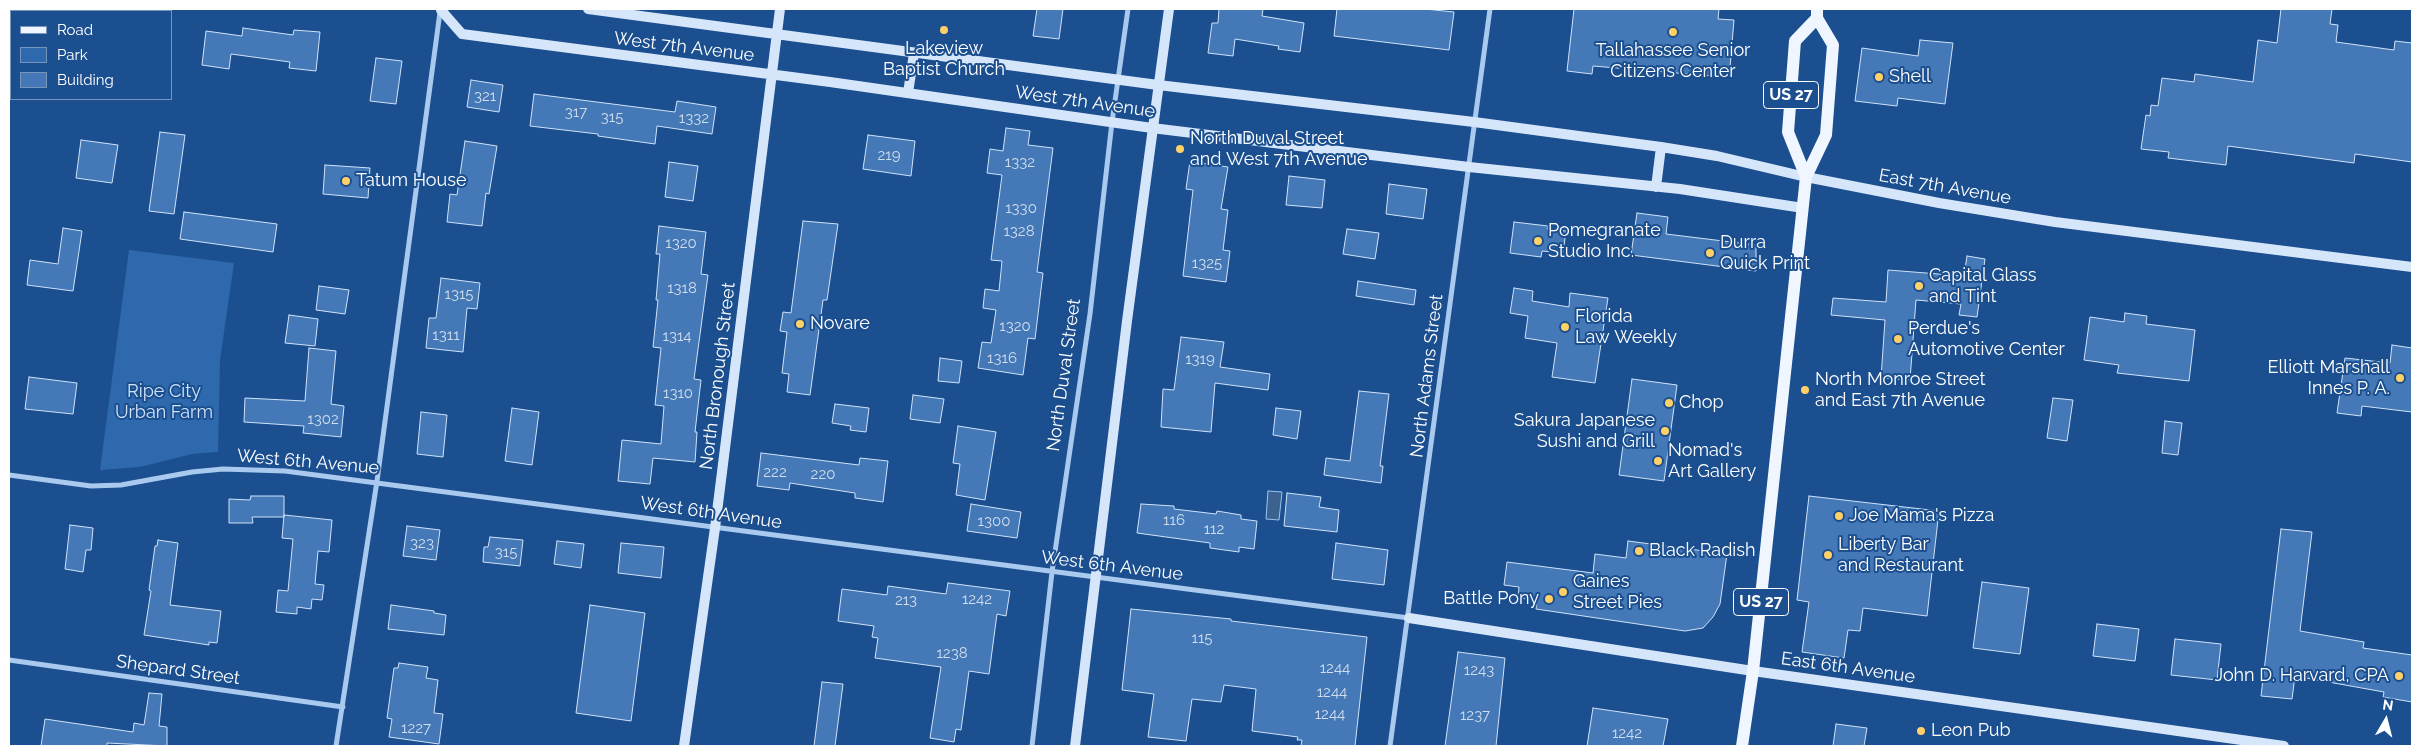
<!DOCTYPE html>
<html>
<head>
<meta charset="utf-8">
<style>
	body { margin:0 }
	#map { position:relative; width:2421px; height:755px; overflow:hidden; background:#1b4f8f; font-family:Raleway,sans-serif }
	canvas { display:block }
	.frame { position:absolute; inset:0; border:10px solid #fff; pointer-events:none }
	.legend { position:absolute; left:10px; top:10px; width:162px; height:90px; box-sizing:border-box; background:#1b4f8f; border:1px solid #7695bc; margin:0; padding:6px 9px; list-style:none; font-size:15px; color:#fff }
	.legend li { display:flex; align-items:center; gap:10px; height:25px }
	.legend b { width:25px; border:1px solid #7695bc }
	.north { position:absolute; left:2361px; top:695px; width:50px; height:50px; -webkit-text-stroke:4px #1b4f8f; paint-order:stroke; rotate:8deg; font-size:14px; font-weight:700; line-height:20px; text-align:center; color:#fff }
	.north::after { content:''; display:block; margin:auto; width:18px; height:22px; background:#fff; clip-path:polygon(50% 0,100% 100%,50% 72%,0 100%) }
</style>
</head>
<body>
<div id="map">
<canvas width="2421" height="755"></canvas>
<div class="frame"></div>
<ul class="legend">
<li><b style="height:6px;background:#f0f6ff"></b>Road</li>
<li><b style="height:14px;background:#2e69ad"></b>Park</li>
<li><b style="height:14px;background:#4478b7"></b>Building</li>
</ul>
<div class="north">N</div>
</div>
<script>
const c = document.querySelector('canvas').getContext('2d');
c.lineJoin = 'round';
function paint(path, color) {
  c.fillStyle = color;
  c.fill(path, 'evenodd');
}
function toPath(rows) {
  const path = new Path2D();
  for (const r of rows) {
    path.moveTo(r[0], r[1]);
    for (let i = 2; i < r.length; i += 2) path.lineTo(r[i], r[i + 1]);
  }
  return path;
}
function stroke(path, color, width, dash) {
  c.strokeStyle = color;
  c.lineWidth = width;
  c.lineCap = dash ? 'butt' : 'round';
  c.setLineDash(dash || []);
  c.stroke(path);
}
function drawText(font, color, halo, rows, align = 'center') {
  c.font = font + ' Raleway,sans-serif';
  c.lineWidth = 4;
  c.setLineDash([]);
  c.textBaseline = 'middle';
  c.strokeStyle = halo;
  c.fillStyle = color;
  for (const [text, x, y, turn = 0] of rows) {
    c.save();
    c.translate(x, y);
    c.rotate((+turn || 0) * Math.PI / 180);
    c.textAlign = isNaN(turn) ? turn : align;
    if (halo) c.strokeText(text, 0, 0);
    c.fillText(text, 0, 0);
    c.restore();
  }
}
paint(toPath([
	[129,250,234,263,220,360,218,452,192,454,140,467,100,470]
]), '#2e69ad');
const water = toPath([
	[1268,491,1282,492,1279,520,1266,519,1268,491]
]);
paint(water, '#3c6290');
stroke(water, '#9cc4f0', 1);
const building = toPath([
	[1037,9,1063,9,1059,39,1033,36,1037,9],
	[1219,9,1263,9,1262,16,1304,23,1300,52,1278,49,1279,46,1235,39,1233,56,1208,53,1212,23,1218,23,1219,9],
	[1337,9,1425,9,1454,12,1449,50,1334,36,1337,9],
	[1574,9,1719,9,1718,19,1734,20,1730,68,1714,67,1713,76,1593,66,1592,74,1567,71,1574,9],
	[2281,9,2332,9,2330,24,2338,25,2336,42,2394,50,2395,41,2412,43,2412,162,2355,154,2354,163,2228,146,2226,165,2168,158,2169,152,2141,149,2146,115,2150,116,2151,105,2158,106,2162,78,2194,82,2195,74,2253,82,2258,40,2277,43,2281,9],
	[243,28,293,35,294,30,320,32,316,71,289,68,290,62,231,54,229,69,202,65,206,31,242,36,243,28],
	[1920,40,1953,43,1945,104,1898,98,1897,106,1855,101,1862,48,1918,56,1920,40],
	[376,58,402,61,396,104,370,101,376,58],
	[471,80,503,85,499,112,467,107,471,80],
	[534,94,675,112,677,101,716,107,712,134,657,126,655,144,598,136,598,134,530,126,534,94],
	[1006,128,1030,131,1028,145,1053,148,1037,272,1043,273,1035,339,1028,338,1023,375,978,368,982,342,991,343,996,310,983,308,985,289,999,291,1002,261,991,260,1002,175,987,173,990,149,1003,151,1006,128],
	[160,132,185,135,174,214,149,211,160,132],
	[868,135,915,141,911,176,863,169,868,135],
	[81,140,118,145,112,183,76,178,81,140],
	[465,141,497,146,489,194,486,193,482,226,447,222,450,194,457,195,465,141],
	[1190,161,1228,167,1221,209,1228,210,1223,250,1230,251,1226,282,1183,276,1193,190,1186,189,1190,161],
	[669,162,698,166,693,201,665,197,669,162],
	[325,165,370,168,368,198,323,194,325,165],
	[1289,176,1325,180,1322,208,1286,205,1289,176],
	[1389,184,1427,189,1423,219,1386,214,1389,184],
	[184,212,277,224,273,252,180,239,184,212],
	[1637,213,1668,217,1666,234,1756,245,1756,271,1631,255,1637,213],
	[803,221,838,224,827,300,823,300,810,395,787,392,789,374,782,373,787,332,780,331,783,312,791,313,803,221],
	[1514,222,1548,226,1547,229,1566,231,1563,253,1542,251,1541,257,1510,253,1514,222],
	[659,226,706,232,701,274,708,275,694,379,701,380,695,432,697,432,695,462,653,458,650,484,618,481,622,440,661,444,664,406,655,405,661,348,653,347,658,300,656,300,660,254,656,254,659,226],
	[63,228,82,231,73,291,27,285,30,260,58,264,63,228],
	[1347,229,1379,233,1375,259,1343,254,1347,229],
	[1967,256,1985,259,1977,317,1959,315,1961,304,1916,300,1910,380,1881,378,1885,320,1831,315,1833,298,1886,302,1888,270,1964,276,1967,256],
	[441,278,480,283,477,309,467,308,463,352,426,348,429,318,436,318,441,278],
	[1358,281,1416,290,1414,305,1356,296,1358,281],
	[319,286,349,290,345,314,316,310,319,286],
	[1514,288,1533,291,1532,301,1569,307,1570,293,1608,298,1595,383,1552,377,1557,343,1525,338,1528,316,1510,313,1514,288],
	[2125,313,2147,316,2146,324,2195,330,2189,381,2117,373,2119,365,2084,360,2090,317,2124,322,2125,313],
	[289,315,318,319,315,346,285,343,289,315],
	[1181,337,1224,342,1220,367,1270,374,1268,390,1215,383,1211,432,1161,427,1163,389,1174,390,1181,337],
	[2392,345,2412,348,2412,412,2362,406,2361,416,2337,413,2345,358,2390,363,2392,345],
	[309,348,336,351,331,404,344,406,341,437,303,433,304,426,244,422,245,398,305,401,309,348],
	[940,358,962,361,959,383,938,381,940,358],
	[29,377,77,383,73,414,25,409,29,377],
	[1632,379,1677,385,1664,481,1619,475,1632,379],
	[1359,391,1389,394,1380,466,1383,466,1381,483,1324,475,1326,458,1350,461,1359,391],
	[913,395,944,399,940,423,910,419,913,395],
	[2053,398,2073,400,2067,441,2047,438,2053,398],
	[835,404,869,408,866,432,850,430,851,426,832,423,835,404],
	[512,408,539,412,532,465,505,461,512,408],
	[1276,408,1301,411,1297,439,1273,435,1276,408],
	[421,412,447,415,443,457,417,454,421,412],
	[2165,421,2182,423,2178,455,2162,453,2165,421],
	[958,426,996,432,985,500,956,495,960,464,953,463,958,426],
	[761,453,859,465,860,458,888,461,883,502,855,498,855,493,790,483,789,490,757,486,761,453],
	[1287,493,1321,497,1319,507,1339,510,1337,532,1284,526,1287,493],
	[251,496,284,496,284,517,252,517,253,523,229,523,229,499,250,500,251,496],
	[1809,496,1939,511,1927,616,1863,608,1860,631,1848,630,1844,658,1802,652,1809,602,1797,600,1809,496],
	[971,504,1021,512,1017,538,967,531,971,504],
	[1141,504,1174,506,1174,509,1216,514,1217,511,1241,515,1241,519,1257,521,1254,549,1239,547,1239,552,1210,548,1210,543,1137,533,1141,504],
	[284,515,332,520,329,552,318,551,315,584,324,585,322,600,312,599,311,609,297,607,297,614,276,612,278,590,288,591,293,539,282,538,284,515],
	[70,525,93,528,91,550,86,550,83,572,65,569,70,525],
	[407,526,440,530,436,560,403,556,407,526],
	[2281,529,2312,532,2300,631,2364,642,2363,648,2412,655,2412,702,2383,697,2384,692,2295,676,2292,699,2261,696,2281,529],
	[490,537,523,540,520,566,483,562,484,547,488,547,490,537],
	[158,540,178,543,170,605,221,611,217,643,209,642,209,645,144,635,151,591,149,590,155,546,157,546,158,540],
	[557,541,584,544,581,568,554,564,557,541],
	[1628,541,1727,554,1720,604,1713,617,1703,628,1685,631,1536,609,1537,600,1518,598,1519,587,1504,585,1507,562,1593,573,1595,554,1626,558,1628,541],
	[621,543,664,547,661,578,618,573,621,543],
	[1336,543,1388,550,1384,585,1332,579,1336,543],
	[1982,582,2029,588,2020,654,1973,648,1982,582],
	[948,583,1010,591,1006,616,997,614,989,674,969,671,961,730,956,729,954,742,930,738,941,667,875,658,878,638,872,637,874,626,838,621,842,589,887,595,888,586,946,594,948,583],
	[391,605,434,611,434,613,446,615,444,635,388,629,391,605],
	[590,605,645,613,631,721,576,713,590,605],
	[1131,609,1231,619,1231,621,1367,637,1355,746,1301,746,1302,740,1297,740,1298,737,1252,731,1256,689,1224,685,1221,702,1192,699,1186,741,1148,737,1154,694,1122,690,1131,609],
	[2097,624,2139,629,2135,661,2093,656,2097,624],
	[2175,639,2221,644,2217,680,2171,675,2175,639],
	[1458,652,1505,658,1496,746,1445,746,1458,652],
	[399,663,428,667,426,678,438,680,434,713,443,714,439,744,389,737,392,719,387,718,394,668,398,668,399,663],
	[822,682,843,684,835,746,814,746,822,682],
	[149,693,162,694,159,726,167,727,167,746,107,743,107,746,41,746,45,719,133,732,134,723,144,725,149,693],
	[1593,708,1668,719,1663,746,1587,746,1593,708],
	[1836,724,1867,728,1864,746,1833,746,1836,724]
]);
paint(building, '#4478b7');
stroke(building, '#cfe3fa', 1);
stroke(toPath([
	[9,475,91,486,121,485,192,472,223,469,285,471,1409,618],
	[9,660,343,707],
	[336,746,377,481,440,12],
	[1032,746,1052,572,1090,314,1112,122,1128,9],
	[1390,746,1490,9]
]), '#a9c9ee', 5);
stroke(toPath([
	[588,9,1158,85,1474,122,1661,147,1717,156,1806,177,1939,203,2055,222,2412,267],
	[441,10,462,34,830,82,1152,128,1469,167,1680,189,1803,208],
	[908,93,914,53],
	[1656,187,1661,147],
	[1409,618,1753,671,2284,746],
	[684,746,715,528,780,9],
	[1075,746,1127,321,1169,9]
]), '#d6e6fa', 10);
stroke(toPath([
	[1806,177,1788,132,1795,41,1817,18],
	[1742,746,1753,671,1806,177,1826,135,1833,45,1817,18,1817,9]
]), '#f0f6ff', 12);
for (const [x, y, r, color] of [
	[944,30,5,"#ffd166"],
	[1673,32,5,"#ffd166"],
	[1879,77,5,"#ffd166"],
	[1180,149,5,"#ffd166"],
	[346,181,5,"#ffd166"],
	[1538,241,5,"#ffd166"],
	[1710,253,5,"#ffd166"],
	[1919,286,5,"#ffd166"],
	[800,324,5,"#ffd166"],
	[1565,327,5,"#ffd166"],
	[1898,339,5,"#ffd166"],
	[2400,378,5,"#ffd166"],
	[1805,390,5,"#ffd166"],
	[1669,403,5,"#ffd166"],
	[1665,431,5,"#ffd166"],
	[1658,461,5,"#ffd166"],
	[1839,516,5,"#ffd166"],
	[1639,551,5,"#ffd166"],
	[1828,555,5,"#ffd166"],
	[1563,592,5,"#ffd166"],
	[1549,599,5,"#ffd166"],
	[2399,676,5,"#ffd166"],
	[1921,731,5,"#ffd166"]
]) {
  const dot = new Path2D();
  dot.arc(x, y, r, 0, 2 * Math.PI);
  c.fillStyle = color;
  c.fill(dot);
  stroke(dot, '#1b4f8f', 2);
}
drawText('15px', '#d0dded', null, [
	["321",485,96],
	["317",576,112],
	["315",612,117],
	["1332",694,118],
	["219",889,155],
	["1332",1020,162],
	["1330",1021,208],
	["1328",1019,231],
	["1320",681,243],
	["1325",1207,263],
	["1318",682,288],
	["1315",459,294],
	["1320",1015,326],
	["1311",446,335],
	["1314",677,336],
	["1316",1002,358],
	["1319",1200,359],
	["1310",678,393],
	["1302",323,419],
	["222",775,472],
	["220",823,474],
	["116",1174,520],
	["1300",994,521],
	["112",1214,529],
	["323",422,543],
	["315",506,552],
	["1242",977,599],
	["213",906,600],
	["115",1202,638],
	["1238",952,653],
	["1244",1335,668],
	["1243",1479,670],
	["1244",1332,692],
	["1244",1330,714],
	["1237",1475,715],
	["1227",416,728],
	["1242",1627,733]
]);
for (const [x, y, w] of [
	[1791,95,55],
	[1761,602,55]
]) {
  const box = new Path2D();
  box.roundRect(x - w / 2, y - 13.5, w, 27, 4);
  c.fillStyle = '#1b4f8f';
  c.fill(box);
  stroke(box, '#fff', 1);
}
drawText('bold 16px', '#fff', null, [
	["US 27",1791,95],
	["US 27",1761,602]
]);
drawText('18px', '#fff', '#1b4f8f', [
	["West 7th Avenue",684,47,7],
	["West 7th Avenue",1085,102,8],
	["East 7th Avenue",1945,187,10],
	["North Duval Street",1064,375,-82],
	["North Bronough Street",718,376,-83],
	["North Adams Street",1427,376,-83],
	["West 6th Avenue",308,462,5],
	["West 6th Avenue",711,513,8],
	["West 6th Avenue",1112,566,7],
	["East 6th Avenue",1848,668,8],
	["Shepard Street",178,670,8]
]);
drawText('18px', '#fff', '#1b4f8f', [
	["Lakeview",944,49,"center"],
	["Baptist Church",944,70,"center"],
	["Tallahassee Senior",1673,51,"center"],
	["Citizens Center",1673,72,"center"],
	["Shell",1889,77],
	["North Duval Street",1190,139],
	["and West 7th Avenue",1190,160],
	["Tatum House",356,181],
	["Pomegranate",1548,231],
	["Studio Inc.",1548,252],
	["Durra",1720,243],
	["Quick Print",1720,264],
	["Capital Glass",1929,276],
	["and Tint",1929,297],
	["Florida",1575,317],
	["Law Weekly",1575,338],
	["Novare",810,324],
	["Perdue's",1908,329],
	["Automotive Center",1908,350],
	["Elliott Marshall",2390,368,"right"],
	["Innes P. A.",2390,389,"right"],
	["North Monroe Street",1815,380],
	["and East 7th Avenue",1815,401],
	["Chop",1679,403],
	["Sakura Japanese",1655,421,"right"],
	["Sushi and Grill",1655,442,"right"],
	["Nomad's",1668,451],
	["Art Gallery",1668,472],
	["Joe Mama's Pizza",1849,516],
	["Liberty Bar",1838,545],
	["and Restaurant",1838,566],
	["Black Radish",1649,551],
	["Gaines",1573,582],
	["Street Pies",1573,603],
	["Battle Pony",1539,599,"right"],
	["John D. Harvard, CPA",2389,676,"right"],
	["Leon Pub",1931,731]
], 'left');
drawText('18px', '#cfe3fa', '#1b4f8f', [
	["Ripe City",164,392],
	["Urban Farm",164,413]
]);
</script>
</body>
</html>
